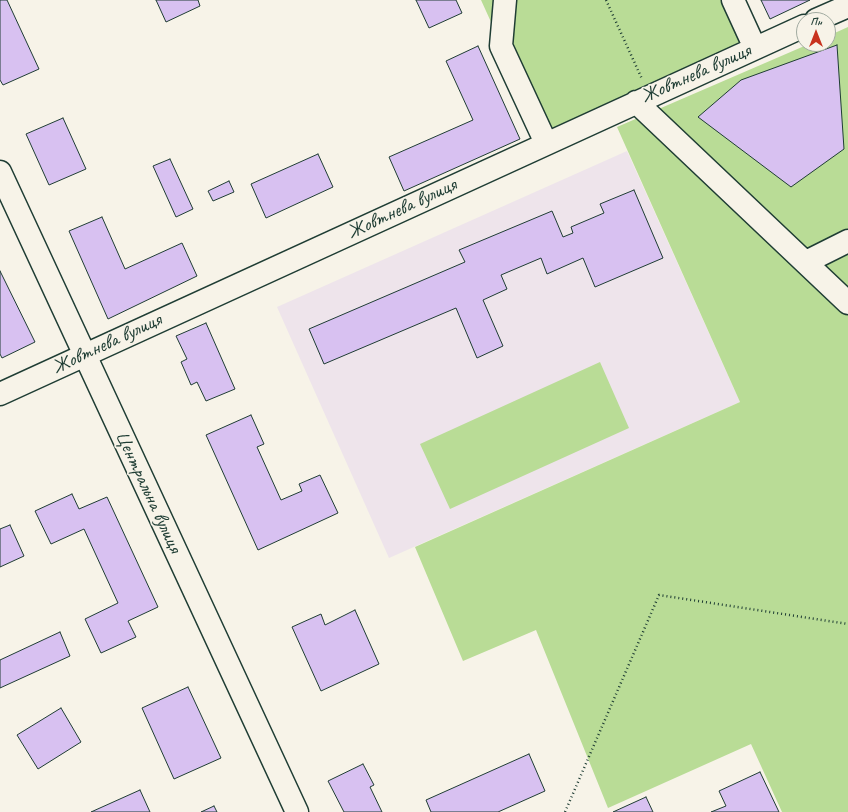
<!DOCTYPE html>
<html>
<head>
<meta charset="utf-8">
<style>
	body { margin:0 }
	#map { position:relative; width:848px; height:812px; overflow:hidden; background:#f7f3e8; font-family:Caveat,sans-serif }
	canvas { display:block }
	.north { position:absolute; left:796px; top:12px; width:40px; height:40px; box-sizing:border-box; background:#f7f3e8; border:1px solid #a1aaa0; border-radius:50%; rotate:0deg; font-size:11px; font-weight:700; line-height:16px; text-align:center; color:#1f3d34 }
	.north::after { content:''; display:block; margin:auto; width:14px; height:18px; background:#c8321e; clip-path:polygon(50% 0,100% 100%,50% 72%,0 100%) }
</style>
</head>
<body>
<div id="map">
<canvas width="848" height="812"></canvas>
<div class="north">Пн</div>
</div>
<script>
const c = document.querySelector('canvas').getContext('2d');
c.lineJoin = 'round';
function paint(path, color) {
  c.fillStyle = color;
  c.fill(path, 'evenodd');
}
function toPath(rows) {
  const path = new Path2D();
  for (const r of rows) {
    path.moveTo(r[0], r[1]);
    for (let i = 2; i < r.length; i += 2) path.lineTo(r[i], r[i + 1]);
  }
  return path;
}
function stroke(path, color, width, dash) {
  c.strokeStyle = color;
  c.lineWidth = width;
  c.lineCap = dash ? 'butt' : 'round';
  c.setLineDash(dash || []);
  c.stroke(path);
}
function drawText(font, color, halo, rows, align = 'center') {
  c.font = font + ' Caveat,sans-serif';
  c.lineWidth = 3.5;
  c.setLineDash([]);
  c.textBaseline = 'middle';
  c.strokeStyle = halo;
  c.fillStyle = color;
  for (const [text, x, y, turn = 0] of rows) {
    c.save();
    c.translate(x, y);
    c.rotate((+turn || 0) * Math.PI / 180);
    c.textAlign = isNaN(turn) ? turn : align;
    if (halo) c.strokeText(text, 0, 0);
    c.fillText(text, 0, 0);
    c.restore();
  }
}
paint(toPath([
	[627,151,740,402,389,558,277,307]
]), '#eee4eb');
paint(toPath([
	[481,0,733,0,755,48,546,143],
	[848,27,848,812,782,812,751,744,608,808,536,630,463,661,415,547,740,402,617,127,809,44,828,44,828,36],
	[600,362,629,428,450,509,420,444]
]), '#b9dc96');
const building = toPath([
	[0,0,7,0,39,69,3,85,0,80,0,0],
	[156,0,198,0,200,6,166,22,156,0],
	[416,0,456,0,462,13,429,28,416,0],
	[761,0,810,0,770,19,761,0],
	[837,45,844,149,791,187,698,117,741,80,837,45],
	[478,46,520,139,404,191,389,157,473,120,446,61,478,46],
	[63,118,86,169,49,185,26,134,63,118],
	[318,154,333,187,266,218,251,184,318,154],
	[170,159,193,209,176,217,153,166,170,159],
	[229,181,234,192,213,201,208,191,229,181],
	[634,190,663,258,595,287,583,258,547,274,541,258,501,275,507,289,483,300,503,346,477,358,456,308,324,364,309,329,465,262,459,250,552,211,563,237,573,233,571,227,604,213,600,204,634,190],
	[102,217,125,269,182,243,197,276,108,319,69,231,102,217],
	[0,271,35,342,2,358,0,354,0,271],
	[206,323,235,389,206,401,197,382,191,385,181,362,187,359,176,336,206,323],
	[251,415,264,444,257,447,281,500,302,491,299,484,320,475,338,513,258,550,206,435,251,415],
	[72,494,79,509,107,497,158,607,128,621,136,637,101,653,85,619,118,603,84,529,51,544,35,511,72,494],
	[10,525,24,556,0,567,0,529,10,525],
	[355,610,379,664,321,691,292,627,321,614,325,625,355,610],
	[60,632,70,656,0,688,0,660,60,632],
	[188,687,221,758,174,779,142,708,188,687],
	[61,708,81,742,38,769,17,735,61,708],
	[529,754,545,791,498,812,431,812,426,800,529,754],
	[363,764,374,785,370,787,382,812,344,812,328,781,363,764],
	[760,772,779,812,711,812,726,806,719,791,760,772],
	[140,790,150,812,91,812,140,790],
	[646,797,653,812,613,812,646,797],
	[214,806,217,812,201,812,214,806]
]);
paint(building, '#d8c1f1');
stroke(building, '#1f3d34', 1);
const minor = toPath([
	[505,0,501,46,546,143],
	[733,0,755,48],
	[816,20,848,6],
	[636,102,848,303],
	[0,172,297,812],
	[806,262,848,241],
	[0,394,804,26]
]);
stroke(minor, '#1f3d34', 25);
stroke(toPath([
	[606,0,642,79],
	[565,812,659,595,848,624]
]), '#1f3d34', 2.5, [1, 3]);
stroke(minor, '#f7f3e8', 22);
drawText('20px', '#1f3d34', '#f7f3e8', [
	["Жовтнева вулиця",696,74,-24],
	["Жовтнева вулиця",402,209,-25],
	["Жовтнева вулиця",107,344,-25],
	["Центральна вулиця",148,492,65]
]);
</script>
</body>
</html>
